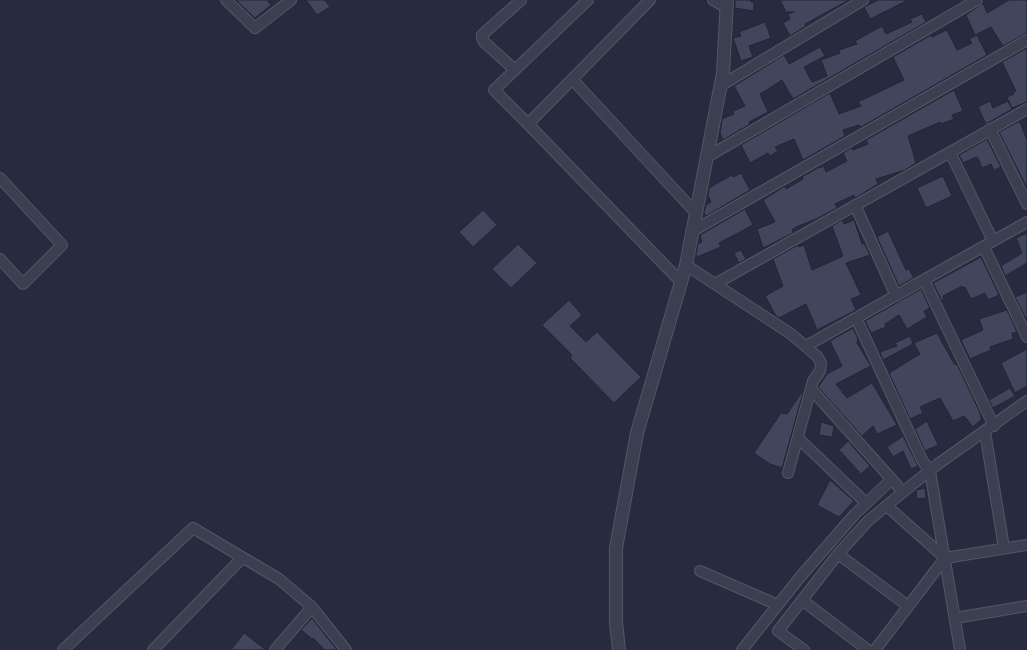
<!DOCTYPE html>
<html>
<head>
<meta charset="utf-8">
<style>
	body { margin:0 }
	canvas { display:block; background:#282b40 }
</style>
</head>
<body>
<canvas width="1027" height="650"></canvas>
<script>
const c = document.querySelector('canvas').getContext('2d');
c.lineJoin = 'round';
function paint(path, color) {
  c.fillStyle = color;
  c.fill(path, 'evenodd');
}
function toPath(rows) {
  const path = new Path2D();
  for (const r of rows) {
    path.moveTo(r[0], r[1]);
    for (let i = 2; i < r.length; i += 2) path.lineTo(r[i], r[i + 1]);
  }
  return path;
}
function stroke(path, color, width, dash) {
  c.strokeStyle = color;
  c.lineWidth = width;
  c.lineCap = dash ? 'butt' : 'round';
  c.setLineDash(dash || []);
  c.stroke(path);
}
const building = toPath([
	[236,0,267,0,271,5,255,18,236,0],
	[306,0,325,0,330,7,317,15,306,0],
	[735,0,751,0,751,2,754,2,754,11,735,8,735,0],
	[780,0,849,0,805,24,806,26,790,36,783,23,790,19,788,14,794,12,786,12,780,0],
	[878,0,908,0,870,19,864,7,878,0],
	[1009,0,1027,0,1027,33,1003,46,991,27,975,35,966,15,983,3,987,13,1009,0],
	[922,14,926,22,793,99,782,80,765,91,760,94,768,112,749,122,750,124,723,140,720,133,722,119,734,114,733,111,745,106,734,86,784,55,789,64,820,47,825,56,804,67,812,82,827,76,821,60,840,53,839,50,857,44,855,41,882,26,886,34,912,22,910,19,922,14],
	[765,22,771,38,749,46,753,57,741,61,733,38,741,36,739,32,765,22],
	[947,30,957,50,972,43,969,39,977,35,987,55,861,127,859,125,843,130,845,136,803,160,794,139,775,147,778,151,770,156,768,153,750,163,741,145,830,93,839,114,861,106,858,102,904,80,893,57,931,35,932,37,947,30],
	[1027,48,1027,102,1012,108,1007,97,1014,94,1013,92,1016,91,1002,62,1027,48],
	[954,90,963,111,952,115,954,119,941,124,940,122,908,136,916,163,905,170,876,179,878,184,855,198,854,195,835,204,837,208,816,219,796,227,792,230,793,233,763,248,757,229,775,222,763,200,785,186,786,189,803,179,802,177,819,167,820,168,824,166,826,172,847,161,843,153,851,148,853,150,868,144,866,140,954,90],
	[990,101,993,108,1008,101,1012,109,986,124,978,107,990,101],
	[1018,122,1020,122,1027,140,1027,188,999,132,1018,122],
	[987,139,1001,167,994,170,991,164,982,168,978,158,976,157,963,163,959,155,987,139],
	[741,173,750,190,706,216,704,213,706,205,711,202,708,196,709,188,732,175,733,177,741,173],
	[943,176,952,196,926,208,917,188,943,176],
	[745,209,753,225,719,243,721,247,697,257,696,254,698,244,702,242,700,235,745,209],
	[483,210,497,225,473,247,459,232,483,210],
	[842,220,844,224,854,220,862,244,864,243,870,255,846,263,861,295,851,299,856,310,817,330,806,304,779,318,776,316,765,296,783,286,773,259,798,245,799,247,804,245,812,270,843,256,832,226,842,220],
	[888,231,906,270,909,269,914,278,899,286,877,237,888,231],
	[1027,233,1027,263,1005,276,1001,266,1022,253,1016,238,1027,233],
	[518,244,537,263,511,288,492,269,518,244],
	[741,250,746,259,739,263,734,253,741,250],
	[981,257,999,295,988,300,985,293,971,299,965,287,963,288,962,286,943,296,944,299,942,301,933,283,981,257],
	[921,289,930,308,924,311,927,317,907,329,899,315,885,324,886,327,871,333,865,321,921,289],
	[1027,292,1027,319,1026,319,1015,297,1027,292],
	[569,300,582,315,570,326,586,342,597,332,641,377,614,403,570,358,572,355,542,325,569,300],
	[1007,310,1017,332,1012,333,1013,339,990,347,991,350,970,359,961,340,983,330,979,319,1007,310],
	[853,328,858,339,857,343,871,366,836,384,847,398,872,383,897,425,877,434,873,426,862,436,818,387,827,374,842,366,830,341,853,328],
	[937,333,955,365,957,364,981,415,980,416,982,419,973,427,964,416,953,421,940,398,920,407,923,413,910,419,889,373,920,354,914,343,937,333],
	[910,336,913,344,883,360,880,352,897,346,895,343,910,336],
	[1027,349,1027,386,1015,393,1001,363,1027,349],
	[1010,388,1015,396,993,408,989,400,1010,388],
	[804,389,782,468,770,464,754,453,781,413,787,414,804,389],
	[927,421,938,445,925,451,915,429,927,421],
	[821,422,834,426,832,437,819,435,821,422],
	[903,436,918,466,911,469,903,451,893,457,887,447,903,436],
	[848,441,870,466,861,474,839,450,848,441],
	[830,480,854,501,839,517,817,505,830,480],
	[925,488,926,498,917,499,916,490,925,488],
	[312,618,337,650,325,650,313,638,312,639,301,630,312,618],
	[244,633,266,650,231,650,244,633]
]);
paint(building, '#42465d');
stroke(building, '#222537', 1);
const minor = toPath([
	[226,0,255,28,291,0],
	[650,0,528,124,681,282],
	[713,0,727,8],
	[515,70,484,42,482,38,482,35,521,0],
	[572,79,695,212],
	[720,86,863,0],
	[528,124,494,90,588,0],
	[990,129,1027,204],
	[950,152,993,241],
	[707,157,977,0],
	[0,178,62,245,23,284,0,259],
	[855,205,896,296],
	[691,232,1027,40],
	[984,247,1027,337],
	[686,265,791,334,817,356,821,363,820,371,813,381,788,473],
	[924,280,994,426],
	[715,284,1027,109],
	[856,318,922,460,930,471,960,650],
	[806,346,1027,222],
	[812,390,903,492],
	[985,432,1004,548],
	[798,438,866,503],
	[887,506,945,558],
	[838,554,908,606],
	[700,571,778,605],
	[802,600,868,650],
	[955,618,1027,606],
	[63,650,193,528,279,579,312,607],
	[153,650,242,558],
	[275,650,312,607,346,650],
	[742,650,801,576,855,514,892,479],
	[804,650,778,631,838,554,868,521,903,492,938,464,1027,401],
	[875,650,945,558,1027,545]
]);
const tertiary = toPath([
	[619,650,616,622,616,548,637,433,686,265,723,73,727,0]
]);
stroke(minor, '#545667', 12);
stroke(tertiary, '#545667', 14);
stroke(minor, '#3c3f50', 10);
stroke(tertiary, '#3c3f50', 12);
</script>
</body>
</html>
